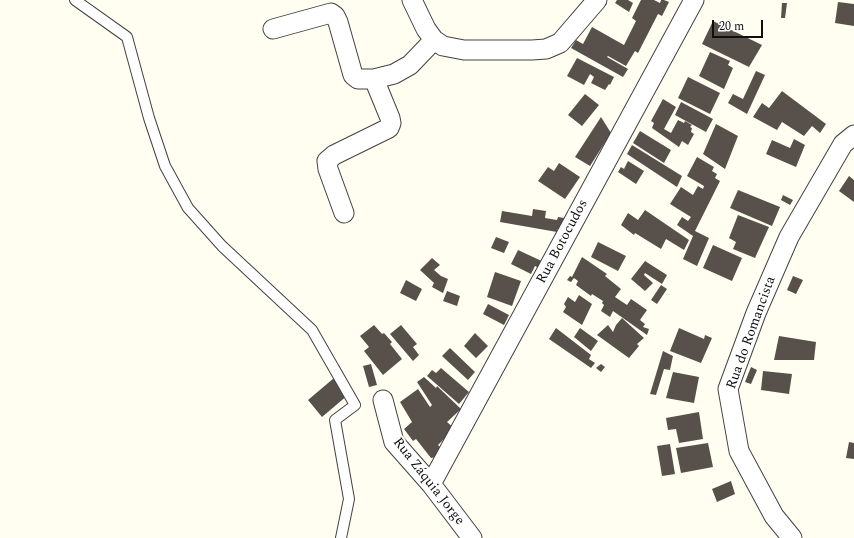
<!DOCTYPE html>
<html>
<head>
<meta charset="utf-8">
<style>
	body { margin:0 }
	#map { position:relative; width:854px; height:538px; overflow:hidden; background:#fffef1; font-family:Spectral,serif }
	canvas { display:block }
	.scale { position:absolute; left:712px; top:20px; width:51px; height:18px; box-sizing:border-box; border:2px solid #0f0f0f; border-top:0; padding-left:5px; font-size:12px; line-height:14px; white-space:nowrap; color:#0f0f0f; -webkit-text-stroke:3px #fff; paint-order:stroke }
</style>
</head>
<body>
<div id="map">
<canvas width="854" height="538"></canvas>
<div class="scale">20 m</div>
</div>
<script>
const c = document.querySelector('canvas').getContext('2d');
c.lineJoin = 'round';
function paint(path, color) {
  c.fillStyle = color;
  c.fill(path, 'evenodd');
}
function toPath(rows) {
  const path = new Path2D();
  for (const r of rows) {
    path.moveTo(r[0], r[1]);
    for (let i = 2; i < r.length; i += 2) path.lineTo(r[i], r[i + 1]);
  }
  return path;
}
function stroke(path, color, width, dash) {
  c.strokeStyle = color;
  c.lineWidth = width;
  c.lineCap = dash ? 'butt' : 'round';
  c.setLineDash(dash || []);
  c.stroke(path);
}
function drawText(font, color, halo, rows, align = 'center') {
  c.font = font + ' Spectral,serif';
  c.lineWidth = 4;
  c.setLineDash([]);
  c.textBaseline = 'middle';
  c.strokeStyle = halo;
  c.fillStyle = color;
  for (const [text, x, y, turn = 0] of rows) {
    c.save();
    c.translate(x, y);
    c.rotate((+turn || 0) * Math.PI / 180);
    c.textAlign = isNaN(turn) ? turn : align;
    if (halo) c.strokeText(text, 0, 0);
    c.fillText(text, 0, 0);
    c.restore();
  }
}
paint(toPath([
	[617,0,628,0,633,3,629,12,615,3],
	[641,0,654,0,660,3,661,0,664,0,669,2,662,16,658,14,638,53,635,51,626,66,608,56,607,57,628,69,623,77,571,48,576,40,583,44,592,27,624,45,636,21,632,18],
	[838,2,854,4,854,26,835,23],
	[782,3,787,3,785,18,781,18],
	[713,21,762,45,749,67,702,44],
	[710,52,730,61,728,65,733,68,724,89,699,76],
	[577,58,614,77,610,85,609,84,605,90,591,83,594,77,590,74,584,85,567,76],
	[756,71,765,75,747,114,728,103,733,94,743,99],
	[688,77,720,93,710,114,678,98],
	[782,91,826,124,820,133,812,126,804,136,782,122,777,130,753,117,762,103,769,108],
	[585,94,599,105,582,126,568,115],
	[663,99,676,107,664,129,671,133,678,120,684,123,685,121,692,125,690,127,692,128,691,132,694,134,688,145,682,141,679,147,652,128,654,123,651,121],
	[681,102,713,119,706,132,675,115],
	[601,117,611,133,590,166,575,157],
	[716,124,738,136,725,169,703,154],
	[640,131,671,150,664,163,633,143],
	[794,139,805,145,796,167,766,154,772,140,790,148],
	[632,145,682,176,677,187,627,154],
	[697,157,714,167,712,171,717,174,715,178,720,181,695,231,709,238,697,266,683,259,693,236,677,225,682,217,688,221,691,217,670,204,681,187,693,195,698,186,703,189,704,186,687,176],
	[628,161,644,171,636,184,618,172,621,167,624,169],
	[559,163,580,177,565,199,538,181,548,167,554,171],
	[849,176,854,180,854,202,839,191],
	[738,190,780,207,772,226,730,208],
	[783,195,793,200,790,205,781,200],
	[533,209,546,211,545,218,557,220,558,217,564,218,562,230,557,229,557,232,500,222,502,211,532,216],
	[645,210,689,240,684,250,666,239,661,249,635,233,634,235,621,225,628,213,638,220],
	[738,215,769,227,755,258,733,249,736,242,729,238],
	[496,237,509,242,504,253,491,248],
	[598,242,626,256,618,271,591,257],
	[713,245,742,258,732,281,703,268],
	[518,250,548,264,545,271,535,266,531,274,511,264],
	[582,257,607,274,605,276,621,289,615,297,627,305,631,299,647,310,640,320,645,324,643,327,649,329,647,335,613,311,610,317,601,311,604,305,602,303,603,301,592,294,591,296,576,285,578,281,574,278,571,282,567,280,570,276,572,277],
	[432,258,440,265,434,270,441,276,448,279,443,293,432,287,434,283,420,270],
	[645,261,667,275,662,284,645,273,644,275,653,283,645,291,631,279],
	[495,272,521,281,512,306,487,297],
	[793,276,803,280,796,294,787,290],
	[406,280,422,289,416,301,400,293],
	[661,285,667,289,657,304,651,300],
	[447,291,460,296,457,306,443,301],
	[579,295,592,304,582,325,563,312,566,307,564,304,568,297,575,302],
	[488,304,509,315,504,325,483,314],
	[622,318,644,338,637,344,639,346,629,358,597,335,608,325,613,332,616,325],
	[374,325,382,334,384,333,392,342,390,344,402,359,383,375,364,351,369,347,360,336],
	[401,325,417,344,413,347,419,355,413,361,390,334],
	[556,328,591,355,589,359,595,363,591,368,549,339],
	[580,328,598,341,591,351,574,337],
	[679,328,704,339,705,335,712,338,701,363,670,351],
	[475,333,488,346,476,358,464,346],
	[779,336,816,342,814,360,774,360],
	[450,348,475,372,468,380,442,356],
	[663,351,673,356,670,370,664,369,656,395,650,394],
	[371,364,377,385,369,387,363,366],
	[601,364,605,367,601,372,596,368],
	[751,367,757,370,751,384,745,382],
	[441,368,469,392,459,404,427,376,432,370,436,373],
	[763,371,792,374,789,394,761,390],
	[673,372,699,377,694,403,666,398],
	[424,377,436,388,437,386,461,409,447,422,454,428,445,442,443,440,438,445,443,450,438,457,431,458,416,439,413,441,404,429,412,422,400,402,418,389,430,407,432,405,417,382],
	[334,378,348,395,322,417,308,400],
	[699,412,703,439,679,443,676,429,668,430,666,418],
	[849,442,854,443,854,459,846,458],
	[708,443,713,467,681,473,676,448],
	[670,444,675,474,662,476,657,446],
	[731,481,735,494,717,502,712,489]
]), '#58514b');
const service = toPath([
	[75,0,127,37,149,118,165,166,188,208,222,246,312,330,355,405,335,420,349,499,341,538]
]);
const minor = toPath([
	[412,0,426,29,434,40,443,46,464,50,532,50,546,49,560,43,597,0],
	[273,29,331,13,335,16,338,22,353,75,358,79,374,79,394,74,410,65,434,40],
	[344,213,328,169,327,161,334,155,389,128,391,123,390,118,374,79],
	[383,400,394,442,431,484,472,538],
	[431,484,694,0],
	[792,538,774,516,739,451,728,389,756,313,789,237,843,144,854,135]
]);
stroke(service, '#424242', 12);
stroke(minor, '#424242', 21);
stroke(service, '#fff', 10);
stroke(minor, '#fff', 19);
drawText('14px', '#0f0f0f', '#fff', [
	["Rua Botocudos",563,242,-62],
	["Rua do Romancista",752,333,-70],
	["Rua Záquia Jorge",428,482,52]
]);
</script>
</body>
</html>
